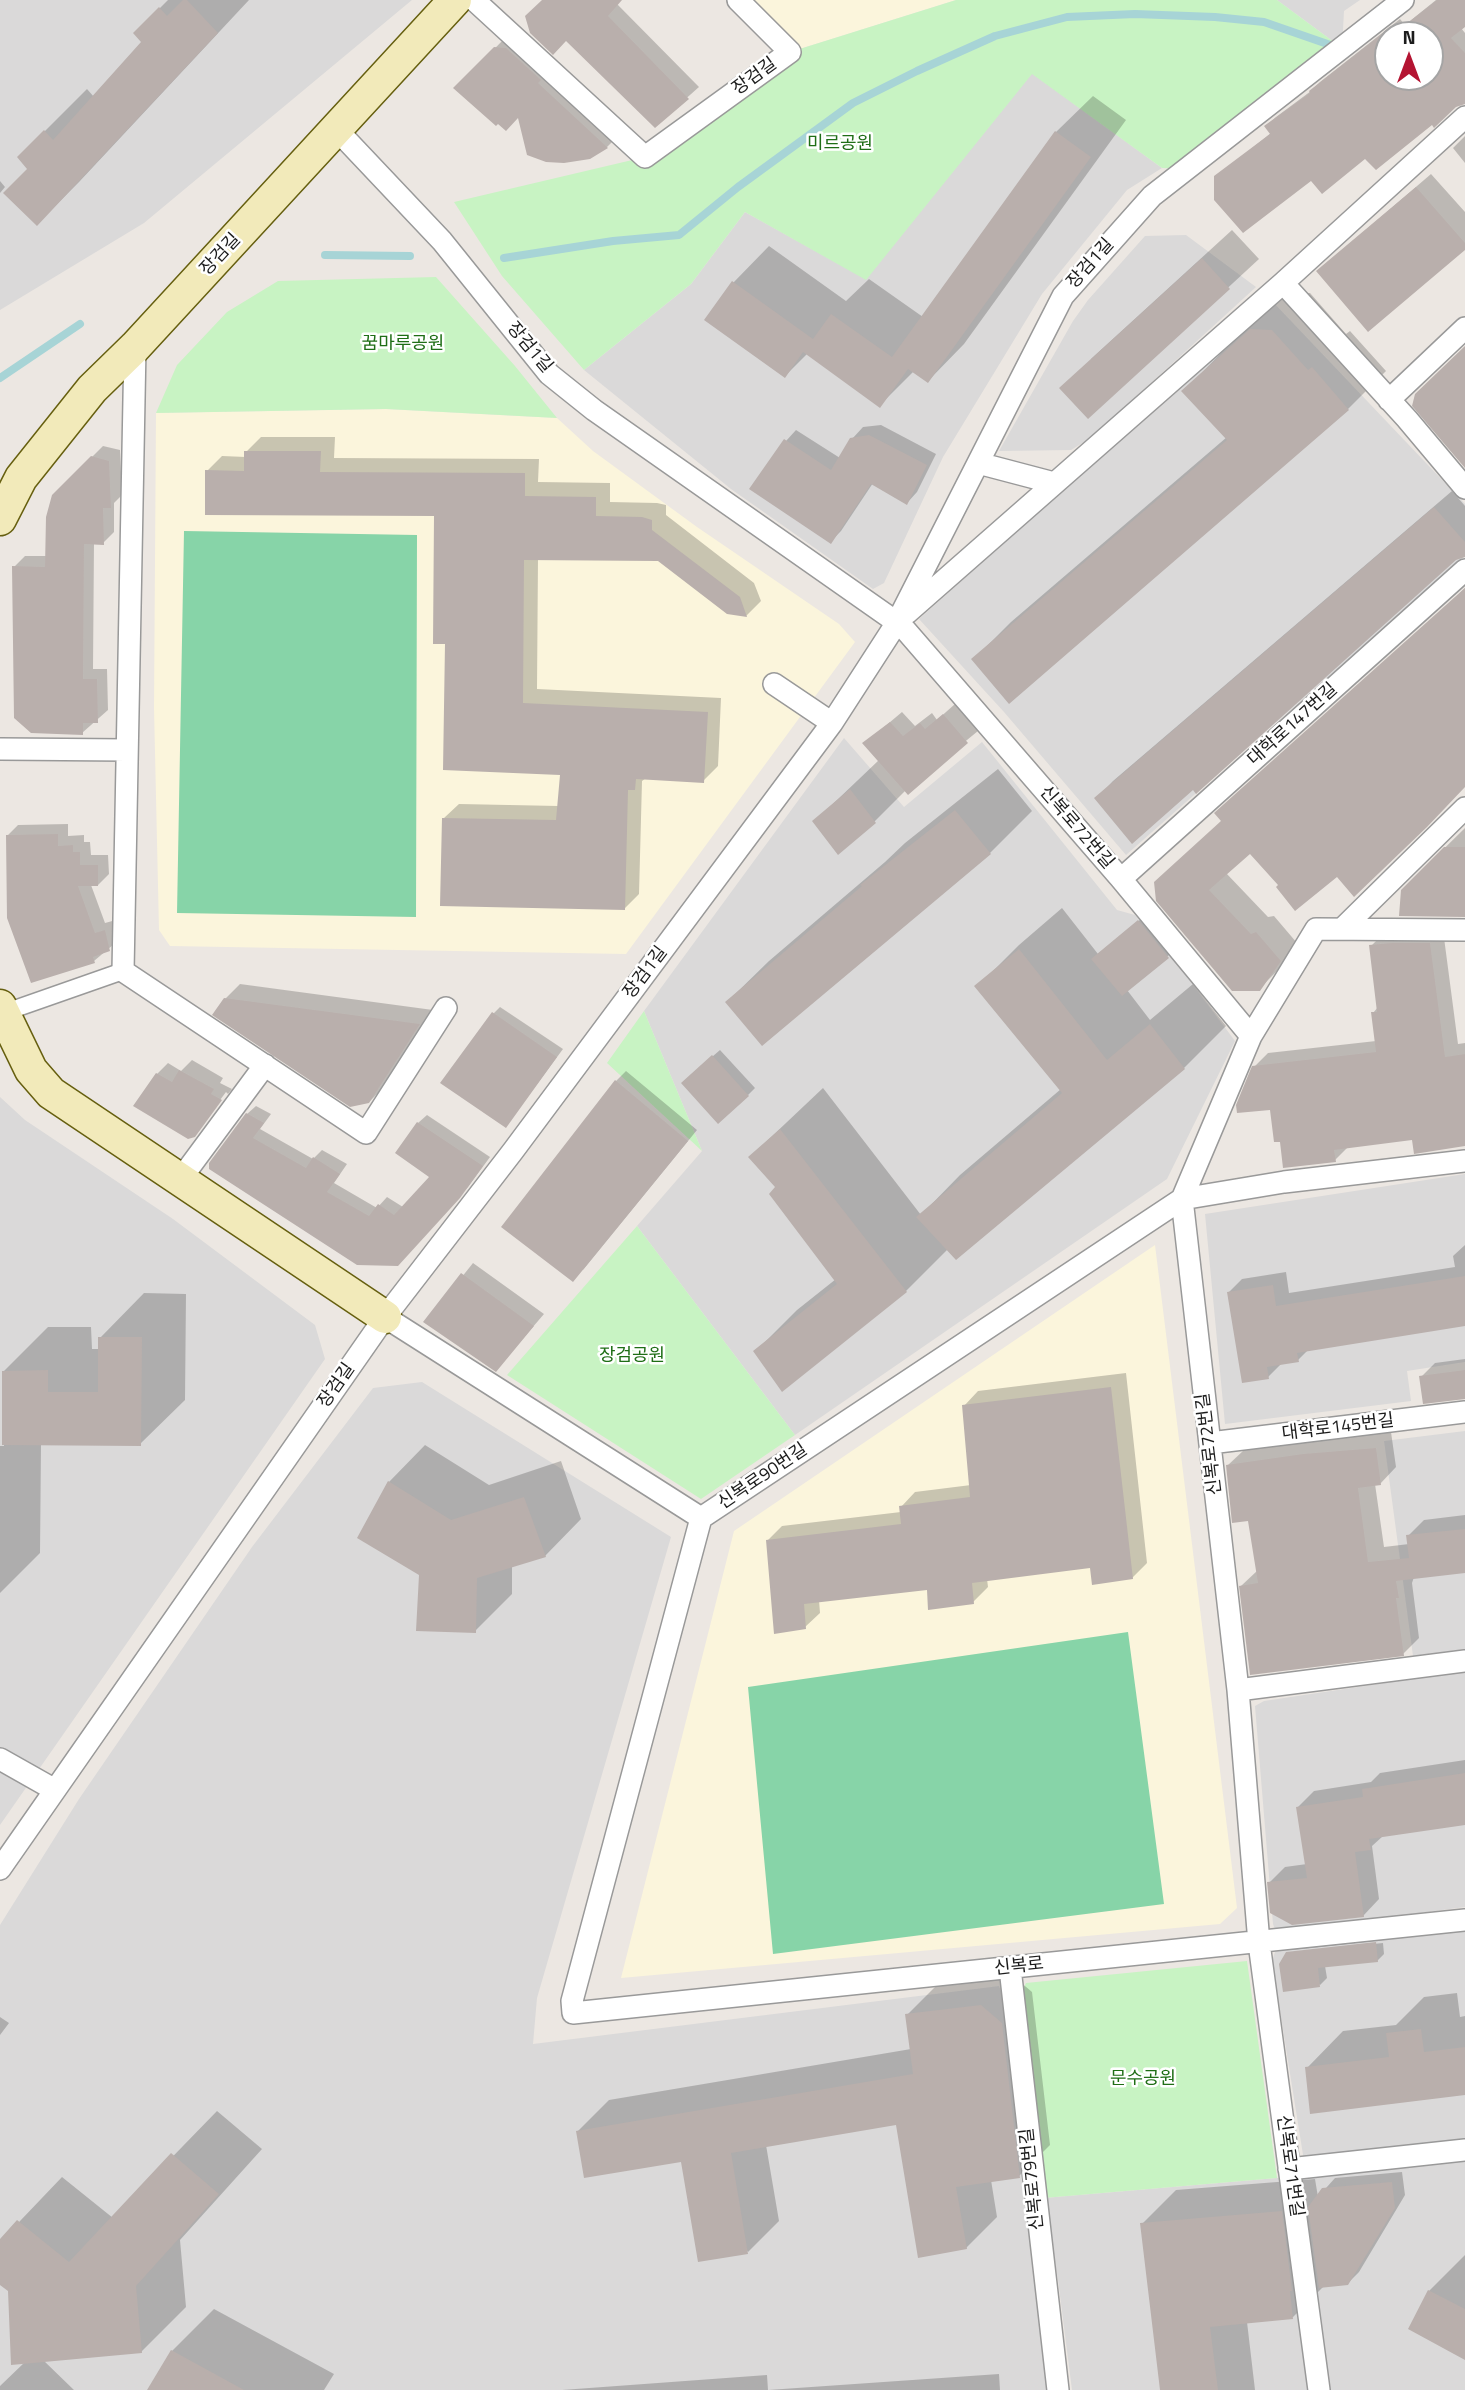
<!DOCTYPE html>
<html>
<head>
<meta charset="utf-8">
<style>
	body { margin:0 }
	#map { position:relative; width:1465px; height:2390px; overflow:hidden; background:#ece7e2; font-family:"Titillium Web",sans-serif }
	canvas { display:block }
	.north { position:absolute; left:1374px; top:21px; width:70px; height:70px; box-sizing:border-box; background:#fff; border:2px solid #a4a4a4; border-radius:50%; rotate:0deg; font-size:19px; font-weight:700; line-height:28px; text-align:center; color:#1c1c1c }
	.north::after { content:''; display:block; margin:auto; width:24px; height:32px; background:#b41432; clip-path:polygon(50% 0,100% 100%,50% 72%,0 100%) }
</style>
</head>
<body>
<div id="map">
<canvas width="1465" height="2390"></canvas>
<div class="north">N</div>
</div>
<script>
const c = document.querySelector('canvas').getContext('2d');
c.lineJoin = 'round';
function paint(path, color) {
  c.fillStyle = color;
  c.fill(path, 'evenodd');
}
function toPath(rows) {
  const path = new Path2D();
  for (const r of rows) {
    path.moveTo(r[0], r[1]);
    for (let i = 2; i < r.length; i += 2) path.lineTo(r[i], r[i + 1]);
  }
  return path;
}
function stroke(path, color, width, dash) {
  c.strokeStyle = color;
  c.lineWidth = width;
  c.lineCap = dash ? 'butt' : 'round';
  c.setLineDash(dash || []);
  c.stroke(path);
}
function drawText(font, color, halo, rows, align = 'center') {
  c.font = font + ' "Titillium Web","Noto Sans KR",sans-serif';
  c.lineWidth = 5;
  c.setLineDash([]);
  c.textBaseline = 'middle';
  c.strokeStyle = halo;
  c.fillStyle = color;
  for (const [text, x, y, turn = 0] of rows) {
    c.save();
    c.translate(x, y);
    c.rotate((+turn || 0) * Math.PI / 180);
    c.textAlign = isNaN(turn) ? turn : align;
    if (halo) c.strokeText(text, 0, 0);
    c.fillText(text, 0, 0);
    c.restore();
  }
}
paint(toPath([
	[0,0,412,0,144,223,0,310],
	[1277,0,1360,0,1344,11,1342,48],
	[1032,73,1162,168,1127,190,1042,294,943,457,884,583,873,589,731,489,584,370,691,284,745,212,866,279],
	[1186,235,1256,287,1092,437,1071,450,999,451,1073,321,1088,300,1145,236],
	[1273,302,1465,504,1465,556,1126,855,1004,712,919,619],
	[844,738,904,807,982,742,1117,910,1135,915,1182,970,1235,1041,1167,1179,795,1435,637,1226,702,1151,644,1011],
	[0,1097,25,1120,173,1219,315,1325,325,1359,0,1825],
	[1465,1174,1465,1362,1407,1371,1411,1401,1225,1424,1205,1214],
	[422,1382,671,1537,537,1998,533,2044,999,1986,1004,1999,1047,2390,0,2390,0,1925,79,1799,252,1547,373,1388],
	[1465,1431,1465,1649,1413,1656,1384,1441],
	[1465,1671,1465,1907,1276,1932,1273,1924,1255,1706,1264,1701],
	[1465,1926,1465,2143,1304,2161,1272,1961,1277,1946],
	[1465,2157,1465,2390,1072,2390,1058,2280,1044,2198,1277,2178]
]), '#dad9d9');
paint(toPath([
	[738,0,956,0,790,52],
	[386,409,557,418,593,451,697,527,839,624,855,642,626,954,170,946,159,930,154,708,156,413],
	[1155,1245,1237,1908,1220,1924,621,1978,734,1531]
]), '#fbf5dc');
paint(toPath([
	[956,0,1277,0,1342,48,1188,169,1162,168,1032,74,866,280,745,212,691,284,584,370,502,276,454,202,645,157,790,52],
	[436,277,515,366,557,418,386,409,156,413,177,365,227,312,278,281],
	[644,1011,702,1151,607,1063],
	[637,1226,795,1435,701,1499,507,1375],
	[1247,1961,1277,2178,1044,2198,1019,1997,1026,1983]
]), '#c8f3c3');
paint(toPath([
	[184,531,417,535,416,917,177,913],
	[1128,1632,1164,1904,773,1954,748,1687]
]), '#87d4a8');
paint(toPath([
	[168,0,249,0,79,182,37,224,29,169,19,157,87,89,94,97,143,42,135,33],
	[544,0,621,0,617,4,699,87,655,126],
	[1436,0,1465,0,1465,25,1461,28,1465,33,1465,103,1461,103,1432,123,1366,156,1312,179,1216,177,1271,133,1266,126,1276,117,1311,91,1320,82,1400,19,1405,25],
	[1388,35,1430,35,1430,77,1388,77],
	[505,38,616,138,607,147,589,157,519,115,456,88],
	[1093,96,1126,120,964,344,928,381,914,371,880,405,808,353,785,376,733,283,769,246,846,301,869,279,923,317,1056,132],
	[1465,136,1465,163,1453,148],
	[1431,174,1465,212,1465,248,1318,271],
	[0,181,5,187,0,193],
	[1232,230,1259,259,1088,417,1091,359],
	[1289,292,1310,293,1346,334,1350,331,1386,371,1348,409,1009,701,974,659,1011,622,1227,437,1184,391,1221,353],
	[881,425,936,454,917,492,907,503,873,483,841,531,830,542,786,441,796,430,840,458,852,439,863,427],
	[261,437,335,437,334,458,539,459,538,482,610,483,610,502,657,503,666,505,666,515,754,583,761,601,746,616,659,559,538,558,537,689,721,698,718,766,703,781,646,778,642,781,639,894,624,909,444,818,459,804,559,806,561,774,446,642,436,515,207,471,222,456,246,457,246,452],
	[103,446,120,450,122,495,114,503,114,532,103,543,94,543,93,669,107,669,108,710,82,733,14,567,25,556,47,556,53,496],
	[1452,491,1465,506,1465,556,1455,559,1194,788,1096,799,1113,781],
	[1465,588,1465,784,1337,874,1280,885,1250,851,1226,873,1268,917,1274,916,1297,943,1277,971,1259,989,1158,900,1222,820],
	[955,704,978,731,906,790,875,821,838,853,815,821,879,760,864,744,902,712,915,726,932,713,937,720],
	[998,769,1032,811,990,853,727,1002,769,961,885,862,905,843],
	[68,824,68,836,84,835,84,842,90,842,91,855,108,855,109,874,98,885,91,885,105,923,116,920,120,939,94,961,7,836,18,825],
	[1465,828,1465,915,1402,890],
	[1062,908,1098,954,1146,915,1175,950,1127,990,1150,1020,1193,984,1226,1026,1184,1068,956,1258,948,1249,906,1291,755,1352,797,1310,836,1279,777,1187,750,1157,823,1088,921,1215,960,1175,1061,1089,977,987,1019,945],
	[1443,930,1458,1044,1465,1043,1465,1145,1414,1138,1349,1146,1335,1160,1282,1140,1272,1108,1254,1067,1268,1053,1376,1041,1373,1013,1378,1007,1371,946,1385,932],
	[240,984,433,1010,384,1087,369,1102,225,999],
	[500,1007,563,1049,512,1118,493,1014],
	[720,1050,755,1088,748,1095,690,1076],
	[192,1060,223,1078,220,1083,232,1089,228,1094,226,1092,194,1135,157,1074,168,1063,181,1071],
	[626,1071,697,1130,583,1270,616,1081],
	[256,1106,271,1114,260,1129,313,1159,322,1150,347,1164,334,1183,377,1208,387,1197,403,1207,432,1177,418,1123,427,1115,490,1157,468,1187,407,1255,211,1168,247,1114],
	[1465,1245,1465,1324,1309,1349,1298,1360,1282,1363,1268,1377,1229,1292,1242,1279,1286,1272,1289,1293,1455,1267,1453,1256],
	[473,1263,544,1314,496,1370,426,1322],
	[144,1293,186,1294,185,1400,140,1444,41,1443,40,1553,0,1593,0,1446,4,1446,4,1371,48,1327,91,1327,92,1349,100,1349,100,1338],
	[1465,1359,1465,1398,1421,1377,1435,1363],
	[1126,1373,1147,1563,1132,1578,1091,1566,987,1579,988,1587,973,1602,928,1588,819,1600,820,1613,805,1627,767,1541,782,1526,901,1512,901,1507,915,1492,971,1485,964,1406,978,1391],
	[1391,1432,1396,1467,1380,1484,1375,1484,1384,1547,1409,1544,1408,1536,1424,1520,1465,1515,1465,1571,1414,1577,1412,1583,1419,1638,1403,1654,1241,1586,1258,1570,1250,1519,1227,1466,1244,1450,1321,1439],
	[425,1445,489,1485,561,1461,581,1519,545,1556,512,1565,512,1594,475,1631,421,1574,389,1482],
	[1465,1760,1465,1823,1383,1836,1372,1846,1379,1899,1363,1916,1269,1883,1285,1867,1307,1864,1298,1807,1314,1791,1371,1782,1380,1773],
	[1382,1936,1383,1940,1291,1950,1295,1945],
	[1383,1943,1384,1954,1377,1961,1325,1966,1327,1978,1320,1985,1288,1953],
	[1012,1975,1032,1992,1050,2145,1019,2176,991,2180,997,2217,966,2248,897,2123,766,2145,779,2221,748,2252,683,2160,578,2131,609,2100,911,2049,907,2015,938,1984],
	[1457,1993,1460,2017,1465,2016,1465,2093,1307,2068,1343,2031,1396,2025,1424,1997],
	[0,2017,9,2023,0,2035],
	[217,2111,262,2149,180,2240,186,2307,141,2352,43,2360,74,2390,0,2390,0,2386,25,2362,9,2290,0,2283,0,2242,62,2177,113,2218],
	[1402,2172,1405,2195,1359,2272,1347,2284,1324,2286,1293,2317,1247,2322,1255,2390,1162,2390,1142,2224,1176,2190,1315,2179,1318,2197,1335,2178],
	[1465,2255,1465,2358,1429,2291],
	[214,2309,334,2374,324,2390,149,2390,172,2351],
	[999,2374,1000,2390,562,2390,767,2375,768,2390]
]), '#0003');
stroke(toPath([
	[325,255,410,256],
	[504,258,613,241,679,235,738,187,853,103,917,71,995,36,1067,17,1135,14,1215,17,1264,22,1339,48],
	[0,378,80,324]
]), '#a7d4d6', 8);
paint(toPath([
	[183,0,187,0,218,33,37,226,3,193,27,169,17,157,44,130,53,140,141,42,133,33,159,7,167,16],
	[542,0,622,0,608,16,689,99,655,128,566,41,553,55,530,33,525,16],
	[1437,0,1465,0,1465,27,1451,38,1465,53,1465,104,1456,107,1434,128,1432,125,1376,170,1365,159,1322,194,1311,181,1243,233,1214,200,1214,176,1270,134,1264,126,1310,93,1309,91,1388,29,1388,77,1430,77,1430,35,1392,35],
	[494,47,506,48,541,80,538,83,608,148,590,159,564,163,546,162,527,155,518,118,506,131,498,124,496,126,453,88],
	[1055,131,1091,157,928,383,908,369,880,408,803,352,785,378,704,320,732,281,813,339,831,314,892,357],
	[1416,187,1465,243,1465,250,1368,332,1316,271],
	[1202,258,1230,289,1088,419,1059,388],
	[1250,329,1272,330,1308,370,1312,367,1349,410,1009,704,971,659,1227,440,1181,391],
	[1465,346,1465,468,1412,406,1415,394],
	[869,435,927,465,907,505,871,484,831,544,749,489,784,439,831,470,850,438],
	[244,451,321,451,320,472,525,473,525,496,596,497,596,516,642,517,652,520,652,530,740,597,747,617,727,614,658,561,524,560,523,703,708,712,704,783,636,779,635,790,628,790,625,910,440,906,442,818,556,820,560,775,443,770,445,644,433,644,434,516,205,515,205,470,244,471],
	[91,456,109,461,111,508,103,508,104,545,84,544,83,679,97,679,98,723,83,723,83,735,31,733,14,718,12,566,45,567,46,517,52,495],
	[1434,507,1465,542,1465,557,1456,560,1196,794,1193,790,1132,844,1094,798],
	[1465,588,1465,787,1427,827,1354,897,1337,877,1295,911,1276,887,1278,885,1250,854,1209,890,1251,934,1256,932,1281,961,1260,991,1232,991,1156,901,1154,882,1221,821,1214,813],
	[943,714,968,743,908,795,862,743,890,722,903,736,920,723,925,729],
	[850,789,876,823,838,855,812,821],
	[955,810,991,854,762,1046,725,1002,862,886,860,885],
	[58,834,58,846,73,845,73,852,80,852,80,865,98,865,98,886,78,886,95,933,105,930,110,951,93,957,95,963,31,983,7,918,6,835],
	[1444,847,1465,847,1465,917,1399,916,1401,890],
	[1138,920,1169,958,1122,996,1091,959],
	[1392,943,1430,943,1445,1057,1465,1054,1465,1146,1414,1154,1412,1140,1334,1150,1336,1162,1283,1168,1280,1142,1274,1142,1270,1110,1237,1113,1236,1105,1252,1066,1376,1052,1371,1012,1377,1012,1369,945],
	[1019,949,1107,1060,1150,1024,1185,1069,956,1260,916,1217,1062,1093,974,986],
	[224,998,420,1024,369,1103,350,1107,212,1015],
	[492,1012,557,1057,506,1128,440,1083],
	[712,1055,749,1096,718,1124,681,1083],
	[179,1070,214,1089,211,1094,222,1100,195,1137,188,1139,133,1106,156,1073,172,1082],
	[615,1080,688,1141,573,1282,501,1227],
	[246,1113,264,1123,253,1138,306,1168,313,1157,340,1174,327,1192,369,1216,378,1204,394,1215,429,1177,395,1153,417,1122,483,1166,460,1198,398,1266,357,1265,209,1169,209,1163],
	[780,1129,907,1292,782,1392,753,1351,837,1284,769,1194,775,1187,748,1157],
	[461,1273,534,1326,496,1372,423,1322],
	[1465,1276,1465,1326,1297,1353,1299,1362,1267,1367,1269,1379,1242,1383,1227,1292,1273,1285,1276,1306],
	[98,1337,142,1337,141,1446,2,1445,2,1371,48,1370,48,1392,98,1392],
	[1465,1370,1465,1399,1423,1404,1419,1376],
	[1111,1387,1133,1579,1092,1585,1090,1568,972,1583,974,1604,928,1610,927,1590,804,1604,806,1629,774,1634,766,1540,901,1524,899,1506,970,1497,962,1405],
	[1376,1448,1381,1485,1358,1488,1368,1562,1409,1558,1406,1535,1465,1529,1465,1573,1396,1581,1399,1598,1396,1598,1404,1656,1250,1675,1239,1586,1258,1583,1248,1521,1232,1523,1226,1465,1303,1454],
	[388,1481,451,1520,524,1497,546,1557,477,1578,476,1633,416,1631,419,1575,357,1538],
	[1465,1773,1465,1825,1369,1839,1371,1850,1355,1852,1364,1917,1292,1925,1270,1913,1267,1882,1307,1878,1296,1807,1363,1797,1362,1789],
	[1376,1942,1378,1962,1318,1968,1320,1987,1283,1992,1279,1964,1286,1952],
	[981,2005,1002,2023,1020,2178,956,2187,967,2249,918,2258,896,2125,731,2153,748,2254,698,2262,681,2162,584,2178,576,2131,913,2074,905,2014],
	[1421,2029,1424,2052,1465,2047,1465,2095,1310,2114,1305,2067,1389,2057,1386,2033],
	[171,2153,219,2194,136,2286,142,2353,11,2365,8,2291,0,2285,0,2239,17,2220,69,2262],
	[1392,2182,1395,2208,1348,2285,1319,2288,1308,2207,1322,2188],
	[1282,2211,1292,2291,1290,2291,1293,2319,1210,2327,1218,2390,1160,2390,1140,2223],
	[1428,2290,1465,2309,1465,2360,1408,2329],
	[171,2350,244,2390,147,2390]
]), '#b9afac');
const pedestrian = toPath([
	[3,1013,123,971]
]);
const minor = toPath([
	[474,0,645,157,790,52,738,0],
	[337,130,442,241,549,374,594,410,902,626,1121,879,1251,1036,1182,1199,1238,1690,1259,1943,1319,2390],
	[1283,283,1407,419,1465,488],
	[135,347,123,971,366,1133,446,1008],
	[1389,400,1465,328],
	[978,463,1054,483],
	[907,613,1283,283,1465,117],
	[774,684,832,723],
	[0,749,127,750],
	[1121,879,1465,570],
	[1342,929,1465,808],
	[1251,1036,1316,929,1465,930],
	[1465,1161,1284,1182,1182,1199,701,1518,572,2001,573,2013,1465,1920],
	[188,1169,265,1065],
	[385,1317,701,1518],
	[1210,1443,1465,1412],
	[1238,1690,1465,1661],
	[0,1759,55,1790],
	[0,1869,385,1317,513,1151,832,723,896,624,1063,296,1152,196,1403,0],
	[1010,1968,1058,2390],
	[1289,2169,1465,2150]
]);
const secondary = toPath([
	[0,519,21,478,92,389,135,347,455,0],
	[0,1006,31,1070,51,1093,385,1317]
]);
stroke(pedestrian, '#999', 19);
stroke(minor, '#999', 24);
stroke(secondary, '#665f0f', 35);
stroke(pedestrian, '#fff', 16);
stroke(minor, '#fff', 21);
stroke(secondary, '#f2eaba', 32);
drawText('18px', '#1c1c1c', '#fff', [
	["장검길",755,77,-36],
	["장검길",221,255,-47],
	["장검1길",1091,264,-48],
	["장검1길",529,348,50],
	["대학로147번길",1293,725,-42],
	["신복로72번길",1076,828,49],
	["장검1길",646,973,-53],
	["장검길",337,1386,-55],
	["대학로145번길",1338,1428,-7],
	["신복로72번길",1210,1444,-97],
	["신복로90번길",763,1477,-34],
	["신복로",1019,1967,-6],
	["신복로71번길",1289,2166,82],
	["신복로79번길",1033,2179,-96]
]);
drawText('18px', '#1f6e16', '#fff', [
	["미르공원",840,145],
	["꿈마루공원",403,345],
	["장검공원",632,1357],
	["문수공원",1143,2080]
]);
</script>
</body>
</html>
